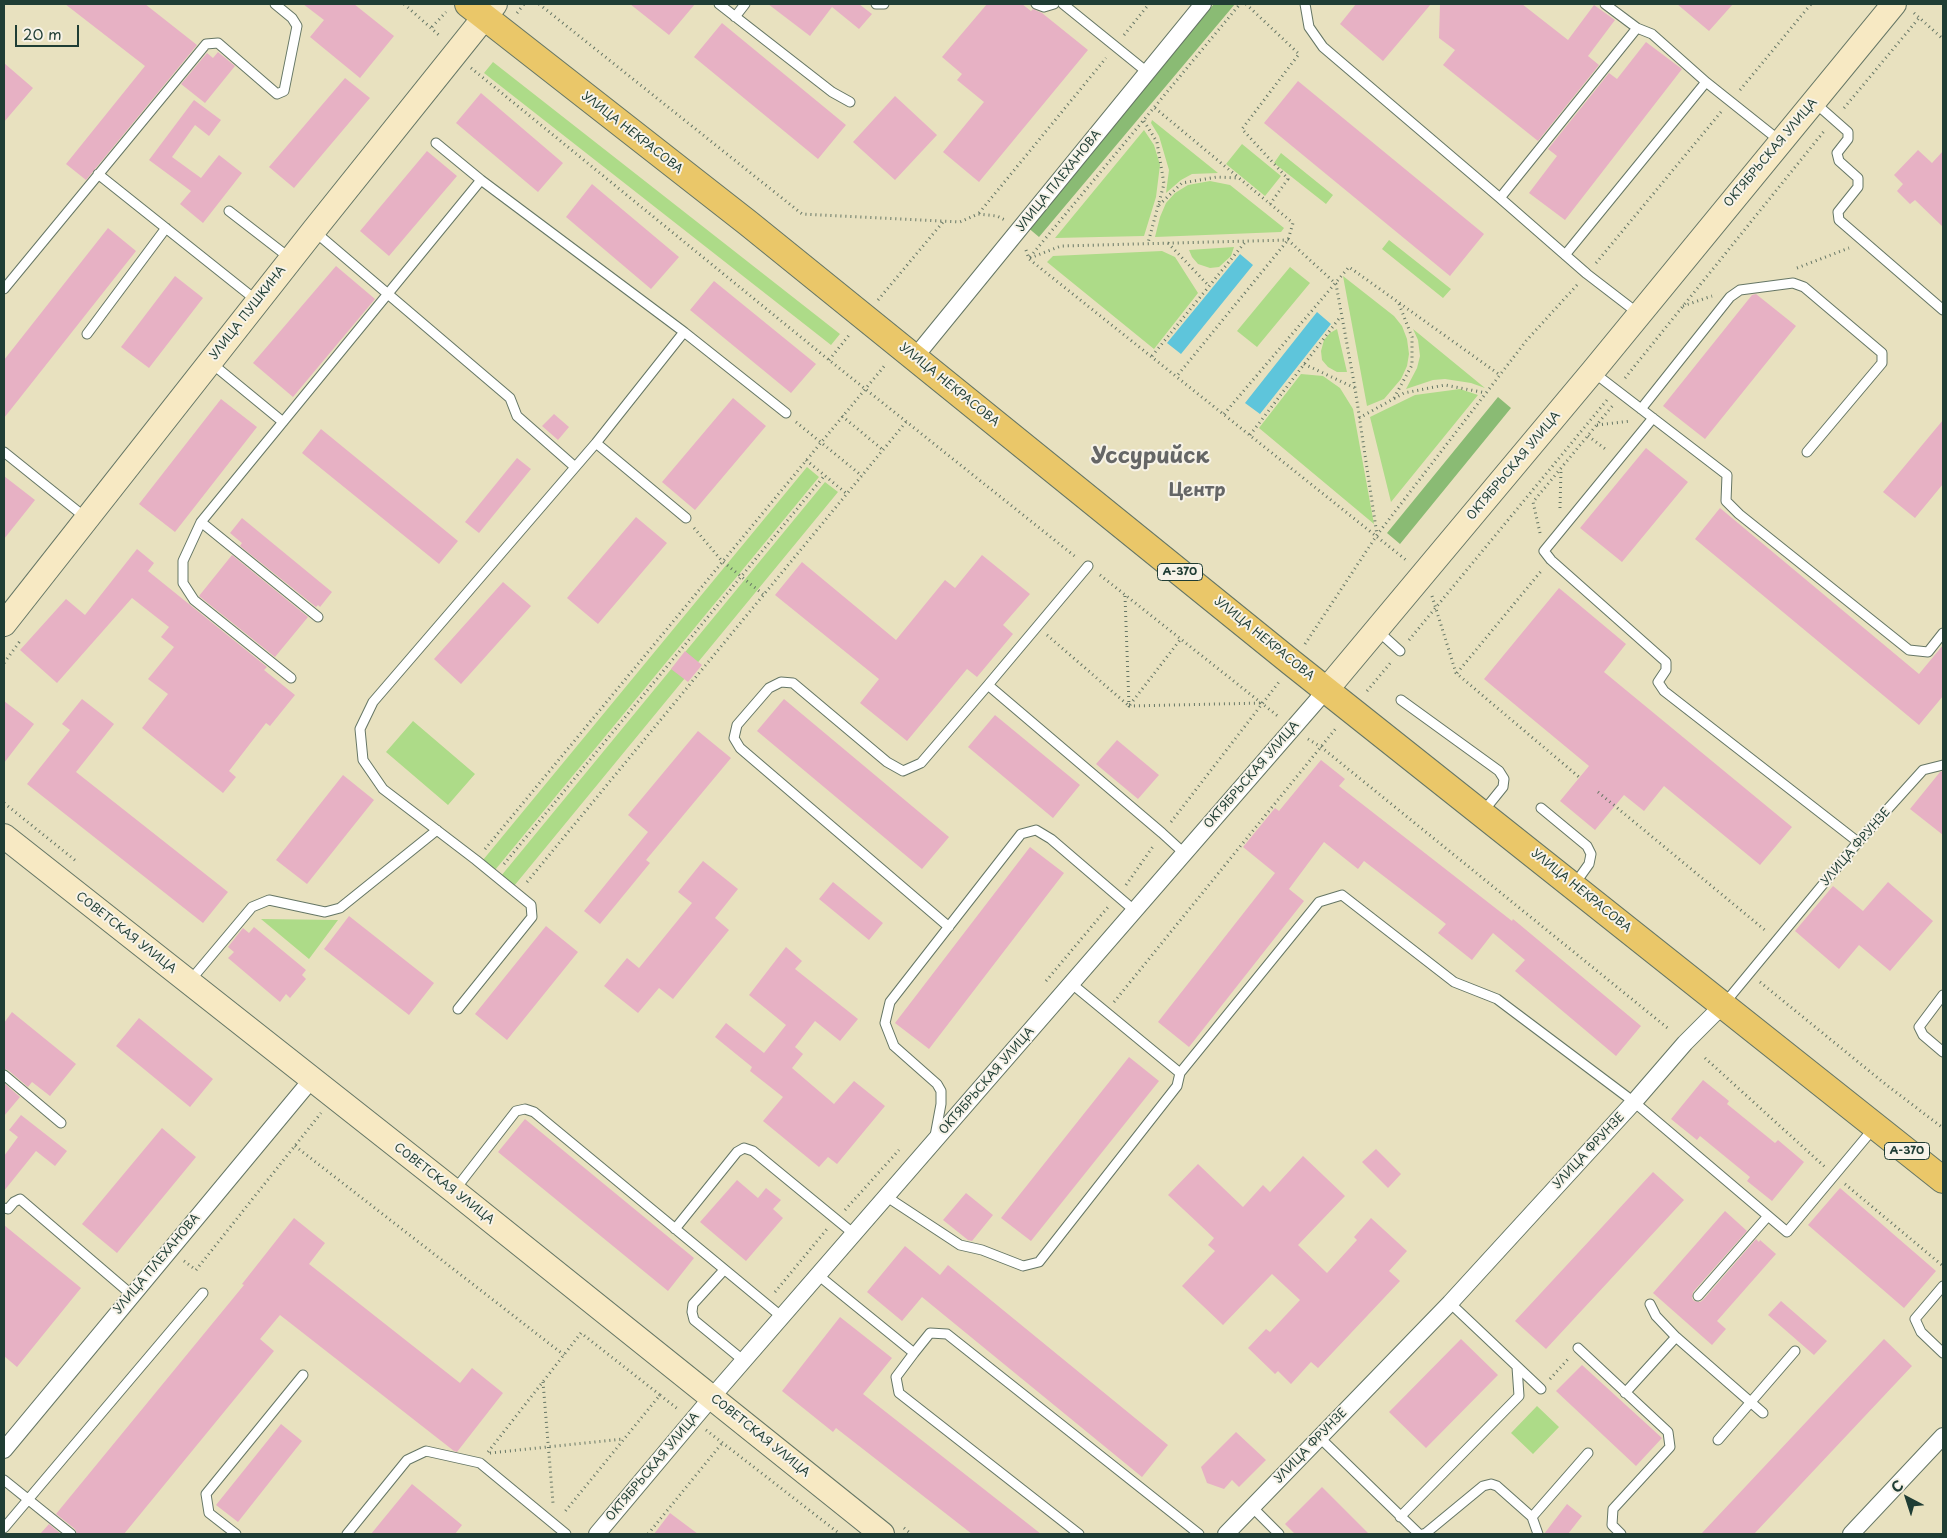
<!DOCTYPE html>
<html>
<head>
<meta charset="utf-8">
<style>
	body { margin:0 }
	#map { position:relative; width:1947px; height:1538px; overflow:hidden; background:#e8e1bf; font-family:"Playpen Sans",sans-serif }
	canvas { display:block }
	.frame { position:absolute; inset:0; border:5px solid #1f3d34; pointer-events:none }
	.north { position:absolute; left:1882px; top:1473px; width:50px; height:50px; -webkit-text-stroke:4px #f7f3e8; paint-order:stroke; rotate:320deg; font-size:14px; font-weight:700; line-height:20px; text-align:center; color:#1f3d34 }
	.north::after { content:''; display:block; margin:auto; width:18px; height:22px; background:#1f3d34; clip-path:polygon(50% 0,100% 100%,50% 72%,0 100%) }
	.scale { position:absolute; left:15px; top:25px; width:64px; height:22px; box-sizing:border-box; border:2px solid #1f3d34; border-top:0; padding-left:6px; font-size:15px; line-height:18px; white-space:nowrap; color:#1f3d34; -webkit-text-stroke:4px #f7f3e8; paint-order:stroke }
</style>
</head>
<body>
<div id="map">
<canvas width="1947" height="1538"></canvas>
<div class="frame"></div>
<div class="north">С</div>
<div class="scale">20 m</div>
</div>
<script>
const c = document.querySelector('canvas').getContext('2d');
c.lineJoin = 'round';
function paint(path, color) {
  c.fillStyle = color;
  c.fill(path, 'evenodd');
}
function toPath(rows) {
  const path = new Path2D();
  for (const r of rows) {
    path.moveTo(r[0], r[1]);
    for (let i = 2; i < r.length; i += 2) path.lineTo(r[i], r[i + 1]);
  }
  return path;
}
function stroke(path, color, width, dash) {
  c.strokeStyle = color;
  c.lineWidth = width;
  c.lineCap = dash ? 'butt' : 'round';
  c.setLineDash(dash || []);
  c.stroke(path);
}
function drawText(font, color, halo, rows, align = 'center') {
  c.font = font + ' "Playpen Sans",sans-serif';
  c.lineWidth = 4;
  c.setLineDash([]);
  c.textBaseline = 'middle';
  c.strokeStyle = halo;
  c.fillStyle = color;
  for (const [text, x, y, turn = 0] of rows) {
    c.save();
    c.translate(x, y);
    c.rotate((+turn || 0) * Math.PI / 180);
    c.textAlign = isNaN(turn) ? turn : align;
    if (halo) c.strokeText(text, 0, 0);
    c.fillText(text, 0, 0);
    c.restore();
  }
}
paint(toPath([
	[493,62,840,334,831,345,484,73],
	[1152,120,1218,173,1192,174,1181,180,1166,193,1169,170,1159,136,1151,123],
	[1144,130,1154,145,1160,165,1156,197,1144,236,1055,238],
	[1242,144,1281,176,1265,196,1226,164],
	[1281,153,1333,195,1326,204,1274,163],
	[1210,181,1230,185,1284,228,1281,232,1155,237,1160,217,1166,203,1175,193,1188,185],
	[1389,240,1451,289,1443,298,1382,249],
	[1234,247,1231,256,1219,267,1210,268,1198,264,1192,257,1189,250],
	[1162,251,1175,257,1198,293,1154,349,1047,262,1053,256],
	[1290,267,1310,283,1257,347,1237,331],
	[1343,276,1394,316,1402,326,1407,339,1409,354,1407,366,1401,379,1384,399,1367,406],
	[1337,329,1347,372,1337,372,1328,367,1322,360,1321,351,1324,340,1330,333],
	[1413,329,1485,388,1471,383,1445,379,1433,380,1406,389,1417,368,1420,356,1418,340],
	[1301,374,1323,376,1340,388,1353,409,1374,524,1259,428],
	[1460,389,1478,395,1391,502,1370,417,1415,395],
	[807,467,819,477,495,870,483,860],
	[825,482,838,492,514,886,501,876],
	[413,721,475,774,448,805,386,752],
	[261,919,338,920,309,959],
	[1537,1406,1559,1427,1533,1454,1511,1433]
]), '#addb88');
paint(toPath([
	[1214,4,1235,4,1039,237,1026,226],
	[1498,397,1511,408,1400,544,1387,533]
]), '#8abb74');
paint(toPath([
	[1240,254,1253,265,1181,354,1167,343],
	[1317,312,1331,324,1260,414,1245,403]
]), '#5ec5db');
paint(toPath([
	[65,4,145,4,197,45,86,180,66,164,145,66],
	[303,4,354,4,394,36,360,78,310,37,324,20],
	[630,4,695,4,669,35],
	[768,4,859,4,872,14,859,29,832,7,810,36],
	[987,4,1022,4,1031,11,1033,9,1042,13,1088,50,979,182,943,152,984,102,957,80,962,74,942,57],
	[1356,4,1431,4,1383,61,1340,24],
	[1440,4,1522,4,1568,40,1594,5,1615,20,1588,56,1599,65,1538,141,1443,65,1455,50,1439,38],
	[1677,4,1733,4,1709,31],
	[722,23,846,125,818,159,694,57],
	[1646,42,1682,69,1565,220,1529,193,1557,156,1548,149,1609,73,1617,79],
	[218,52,235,66,205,103,181,84,207,53,213,58],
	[4,63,33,88,4,122],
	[345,78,370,98,294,188,269,167],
	[1298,81,1484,234,1450,276,1264,123],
	[481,93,563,163,538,192,456,123],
	[895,96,937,135,895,180,853,142],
	[194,100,221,120,209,136,195,125,172,157,201,178,219,155,242,173,203,223,180,204,191,191,149,160],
	[1918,150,1932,163,1943,151,1943,227,1915,200,1910,204,1897,191,1903,184,1894,175],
	[427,151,457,176,389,256,360,231],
	[592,184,679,257,651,289,566,217],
	[108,228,136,251,4,418,4,360],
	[336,266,375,299,293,397,253,363],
	[175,276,203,298,149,368,121,347],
	[714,281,816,364,791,393,690,310],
	[1756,294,1796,326,1705,439,1663,406,1752,295],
	[733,398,766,426,695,510,662,482],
	[221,399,257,427,175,532,139,504],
	[554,414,569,427,558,440,542,426],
	[1943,420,1943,484,1915,518,1883,492],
	[321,429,458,541,439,564,302,453],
	[1646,448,1688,482,1622,562,1580,528],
	[517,458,531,469,479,533,465,522],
	[4,476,35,500,4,539],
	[1720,508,1919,674,1943,645,1943,696,1919,725,1695,539],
	[636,517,667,543,598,624,567,598],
	[242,518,332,592,320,607,318,605,316,607,240,546,242,543,230,533],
	[137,549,154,563,148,571,267,667,264,670,295,695,270,726,266,723,229,771,236,777,223,793,142,728,168,694,148,679,174,647,161,637,169,627,132,598,57,683,20,650,66,599,85,615],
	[232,555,308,617,275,657,199,596],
	[982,555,1030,594,1003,625,1013,634,977,677,967,669,907,741,860,703,879,679,775,595,802,562,896,640,945,580,955,588],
	[503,582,531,606,461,684,434,659],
	[1559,588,1626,644,1604,672,1792,827,1760,865,1664,786,1644,811,1624,795,1595,830,1560,801,1589,766,1484,679],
	[685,651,702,665,688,682,671,669],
	[82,699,114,724,76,772,228,892,203,923,27,784,70,730,62,724],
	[784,699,949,837,922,869,757,731],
	[4,701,34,724,4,763],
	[995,715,1080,785,1053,818,968,747],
	[698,731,731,758,646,860,650,863,600,924,584,911,648,832,628,815],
	[1117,740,1159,775,1138,799,1096,764],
	[1321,760,1345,779,1339,786,1512,921,1513,919,1641,1026,1616,1056,1515,971,1525,960,1493,933,1472,960,1438,933,1446,924,1364,861,1358,869,1324,842,1289,889,1304,901,1189,1047,1158,1022,1275,873,1243,847,1275,808,1279,811],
	[1943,771,1943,835,1910,809,1940,772],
	[343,775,374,800,307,884,276,860],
	[1030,847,1064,873,929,1049,895,1023],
	[703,861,738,889,715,918,729,930,673,999,659,988,638,1013,604,986,627,958,639,968,692,903,678,892],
	[833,882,883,923,869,940,819,899],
	[1888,882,1933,921,1890,971,1859,945,1839,969,1795,931,1833,886,1863,911],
	[349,916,434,983,409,1015,324,949],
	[546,926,578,952,507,1040,475,1014],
	[254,927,306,970,302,975,306,979,290,998,286,994,280,1002,228,958,234,952,228,947,243,928,249,933],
	[786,947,802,961,795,969,858,1019,840,1041,815,1021,795,1047,803,1054,792,1068,834,1104,854,1081,885,1106,837,1164,828,1157,819,1167,763,1121,783,1097,750,1071,752,1067,715,1037,726,1023,764,1053,786,1025,749,995],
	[12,1012,76,1064,50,1096,32,1082,28,1087,8,1070,4,1069,4,1023],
	[139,1018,213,1079,190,1107,116,1046],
	[1129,1057,1159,1081,1031,1241,1001,1218],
	[1703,1080,1729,1101,1727,1104,1775,1143,1778,1140,1804,1162,1772,1201,1747,1181,1750,1177,1700,1136,1697,1140,1671,1119],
	[4,1083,20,1097,4,1116],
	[21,1115,67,1151,55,1166,36,1151,4,1191,4,1156,18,1137,9,1130],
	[525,1119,694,1258,668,1291,498,1152],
	[162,1128,196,1157,117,1253,82,1224],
	[1376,1149,1401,1174,1388,1188,1362,1162],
	[1303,1156,1345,1196,1298,1245,1327,1273,1357,1240,1354,1237,1371,1218,1407,1251,1389,1271,1400,1281,1318,1368,1311,1362,1291,1384,1278,1371,1275,1374,1248,1348,1266,1329,1270,1332,1300,1300,1272,1274,1223,1325,1182,1286,1215,1251,1208,1245,1214,1238,1168,1195,1198,1164,1243,1207,1263,1185,1270,1192],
	[1653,1172,1684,1200,1546,1349,1515,1321],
	[737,1180,758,1198,766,1188,781,1200,773,1209,783,1218,746,1261,700,1222],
	[1840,1188,1936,1271,1904,1308,1808,1225],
	[966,1193,993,1215,972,1241,968,1240,943,1220],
	[1725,1211,1747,1231,1693,1292,1692,1298,1694,1301,1700,1302,1703,1300,1756,1239,1759,1242,1760,1240,1776,1254,1717,1321,1726,1329,1712,1345,1653,1293],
	[294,1218,325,1243,309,1264,460,1383,472,1368,503,1393,457,1452,454,1451,280,1315,260,1339,274,1351,124,1534,77,1534,75,1529,56,1514,244,1285,242,1284],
	[4,1225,81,1288,17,1367,4,1356],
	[905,1246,940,1275,948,1265,1168,1445,1142,1477,922,1297,902,1321,867,1292],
	[1781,1301,1827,1341,1814,1355,1768,1315],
	[840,1317,892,1358,863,1394,1041,1534,972,1534,836,1428,833,1432,782,1391],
	[1461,1339,1498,1375,1426,1448,1389,1412],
	[1884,1339,1912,1366,1754,1534,1701,1534],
	[1582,1365,1662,1438,1636,1466,1556,1391],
	[281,1424,302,1441,238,1522,216,1505],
	[1236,1432,1266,1460,1239,1487,1232,1480,1224,1489,1207,1483,1201,1467],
	[412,1484,462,1525,455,1534,371,1534],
	[1322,1487,1369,1534,1295,1534,1285,1524],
	[1567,1504,1582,1516,1568,1534,1544,1534],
	[670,1513,698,1534,654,1534],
	[49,1524,61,1534,40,1534]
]), '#e7b1c4');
const lane = toPath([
	[719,4,832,92,850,102],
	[876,4,884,4],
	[1036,4,1044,7,1054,4],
	[1063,4,1147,72],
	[1305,4,1309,27,1323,47,1500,198,1637,28,1652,34,1706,82,1780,141],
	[1605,4,1637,28],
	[735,17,745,4],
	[1814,102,1848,132,1848,139,1837,153,1839,161,1858,178,1858,187,1838,212,1839,220,1943,310],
	[436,143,481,180,684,332,596,443,373,702,360,729,363,760,383,789,476,860,531,905,532,917,458,1009],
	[98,174,256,300],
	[1500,198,1587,274,1639,314],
	[229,211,291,259],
	[314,231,510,398,517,416,575,467],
	[1565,255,1706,82],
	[4,289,206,44,218,43,277,94,284,91,297,26,292,18,275,4],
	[684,332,786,413],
	[87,334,166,228],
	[210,362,283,422],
	[1593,372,1727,475,1726,501,1739,514,1909,650,1928,652,1943,633],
	[1641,409,1730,297,1740,290,1793,283,1804,287,1882,353,1882,363,1807,452],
	[1653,418,1544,551,1551,560,1666,662,1666,670,1658,682,1664,691,1858,842],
	[596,443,686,518],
	[4,452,86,518],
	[201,522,318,617],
	[1088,566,988,685,1162,833,1185,854],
	[1378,631,1400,651],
	[291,678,194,600,183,583,183,561,201,522,481,180],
	[1401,700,1499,771,1504,779,1503,787,1482,813],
	[1541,808,1587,846,1591,854,1589,864,1574,885],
	[949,927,740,748,734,738,737,725,769,688,781,682,793,683,887,762,903,771,921,763,988,685],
	[189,982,252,907,269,900,325,912,340,908,437,830],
	[1943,995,1919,1027,1923,1035,1943,1052],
	[1724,1004,1858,842,1923,770,1943,765],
	[1180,1073,1319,902,1342,895,1454,982,1497,999,1634,1102,1787,1232,1873,1129],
	[4,1075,61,1123],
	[935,1136,941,1104,941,1091,937,1084,894,1046,885,1023,890,1002,1021,834,1036,830,1051,839,1135,911],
	[454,1191,516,1111,525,1109,534,1112,782,1317],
	[887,1197,960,1245,982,1250,1023,1266,1039,1262,1177,1086,1180,1073,1072,984],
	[4,1208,8,1209,14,1202,20,1199,132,1295],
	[675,1229,737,1152,744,1148,753,1151,854,1234],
	[724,1270,693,1304,692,1312,694,1320,744,1361],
	[818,1275,914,1353,896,1377,899,1393,1079,1534],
	[1943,1286,1915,1319,1921,1332,1943,1353],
	[1698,1296,1768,1216],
	[1450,1303,1541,1389],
	[1650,1304,1656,1316,1676,1337],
	[1578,1348,1668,1432,1670,1447,1613,1509,1612,1525,1621,1534],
	[914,1353,930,1333,947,1334,1199,1534],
	[1625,1393,1676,1337,1763,1413],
	[1319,1437,1419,1534],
	[1718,1440,1795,1351],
	[4,1480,71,1534],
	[1253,1508,1279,1534],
	[1400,1517,1519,1396,1517,1367],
	[1532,1517,1588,1453],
	[4,1528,203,1293],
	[236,1534,209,1513,206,1494,303,1375],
	[347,1534,407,1460,426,1451,480,1463,566,1534],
	[1423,1534,1426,1533,1483,1486,1491,1484,1497,1486,1532,1517,1538,1534]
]);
const street = toPath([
	[915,357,1203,4],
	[4,1450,312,1079],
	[597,1534,712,1397,1327,689],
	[1226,1534,1450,1303,1634,1102,1685,1043,1722,1006],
	[1851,1534,1943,1436]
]);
const secondary = toPath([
	[4,624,314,230,495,4],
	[1327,689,1593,371,1894,4],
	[4,836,454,1191,882,1534]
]);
const primary = toPath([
	[468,4,748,223,1292,663,1943,1180]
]);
stroke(lane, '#657665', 11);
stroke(street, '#657665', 18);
stroke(secondary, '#657665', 26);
stroke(primary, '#657665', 28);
stroke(toPath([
	[404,4,441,37],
	[539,4,802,214,960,222,978,214,997,216,1005,220],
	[1246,4,1299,54,1242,129,1288,179,1270,204],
	[517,13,524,4],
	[1914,13,1943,39],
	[432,27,446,12],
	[1124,35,1149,4],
	[471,68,829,360,1077,558],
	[1740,90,1811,4],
	[1155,108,1293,223,1288,240,1177,376],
	[1844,108,1919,18],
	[1144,121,1157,142,1164,184,1148,243],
	[1159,205,1182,183,1217,177,1238,178],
	[979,213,1106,58],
	[1168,243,1209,286],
	[1026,250,1029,259,1406,560],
	[1030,257,1240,4],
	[1030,258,1061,246,1288,240,1336,284,1355,388,1377,535],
	[1596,263,1721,112],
	[1797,268,1849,248],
	[878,300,943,222],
	[1683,306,1712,296],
	[1152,356,1246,241],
	[829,360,850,334],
	[1304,364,1355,388],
	[1625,378,1825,130],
	[1394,398,1412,365,1412,337,1399,304],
	[1224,414,1349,267,1500,375],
	[842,416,883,450],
	[1359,418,1404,393,1445,385,1486,393],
	[796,422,862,476],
	[1597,425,1631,421],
	[1250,435,1341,316],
	[1588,436,1608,451],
	[806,460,847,494],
	[1560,508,1561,469],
	[694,528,722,561,764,595],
	[1540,533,1533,502,1614,404],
	[1100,575,1279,717],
	[1125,596,1129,706,1263,703],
	[1432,596,1456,673,1579,777],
	[1047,635,1129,706,1180,640],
	[1409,640,1607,400],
	[1305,644,1377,535,1526,341,1577,285],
	[4,663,20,641],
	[1457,673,1542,570],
	[1367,691,1392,661],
	[1308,739,1321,747,1670,1030],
	[1598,792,1766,931],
	[4,803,76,861],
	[1171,822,1279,682],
	[485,849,886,364],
	[504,864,825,475],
	[527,882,906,422],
	[1126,885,1154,845],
	[1046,981,1108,907],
	[1760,982,1884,1083,1943,1128],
	[1114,1002,1337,727],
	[1705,1058,1825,1167],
	[295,1146,564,1355],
	[1845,1184,1943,1266],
	[845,1210,899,1150],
	[184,1261,196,1270,321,1113],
	[775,1292,827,1229],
	[1550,1379,1569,1358],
	[543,1382,553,1503],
	[660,1395,679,1410],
	[706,1430,840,1534],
	[488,1452,581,1333,660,1395,563,1514],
	[490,1453,623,1439],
	[904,1528,911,1534],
	[648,1534,723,1442]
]), '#657665', 3, [1, 4]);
stroke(lane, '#fff', 9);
stroke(street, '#fff', 16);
stroke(secondary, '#f7e9c3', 24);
stroke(primary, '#eac769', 26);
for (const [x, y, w] of [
	[1180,572,45],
	[1907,1151,45]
]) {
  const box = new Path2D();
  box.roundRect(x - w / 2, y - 8.5, w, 17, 4);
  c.fillStyle = '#f7f3e8';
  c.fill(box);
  stroke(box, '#1f3d34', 1);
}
drawText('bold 11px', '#1f3d34', null, [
	["А-370",1180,572],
	["А-370",1907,1151]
]);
drawText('12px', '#1f3d34', '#f7f3e8', [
	["УЛИЦА НЕКРАСОВА",632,133,38],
	["ОКТЯБРЬСКАЯ УЛИЦА",1771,153,-50],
	["УЛИЦА ПЛЕХАНОВА",1059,181,-51],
	["УЛИЦА ПУШКИНА",248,313,-52],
	["УЛИЦА НЕКРАСОВА",949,385,39],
	["ОКТЯБРЬСКАЯ УЛИЦА",1514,466,-50],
	["УЛИЦА НЕКРАСОВА",1264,639,39],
	["ОКТЯБРЬСКАЯ УЛИЦА",1252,775,-49],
	["УЛИЦА ФРУНЗЕ",1856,847,-49],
	["УЛИЦА НЕКРАСОВА",1581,891,39],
	["СОВЕТСКАЯ УЛИЦА",126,933,38],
	["ОКТЯБРЬСКАЯ УЛИЦА",987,1081,-49],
	["УЛИЦА ФРУНЗЕ",1589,1151,-47],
	["СОВЕТСКАЯ УЛИЦА",444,1184,38],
	["УЛИЦА ПЛЕХАНОВА",157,1264,-50],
	["СОВЕТСКАЯ УЛИЦА",760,1436,39],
	["УЛИЦА ФРУНЗЕ",1311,1446,-46],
	["ОКТЯБРЬСКАЯ УЛИЦА",653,1467,-50]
]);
drawText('bold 18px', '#656666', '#f7f3e8', [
	["Центр",1197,491]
]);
drawText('bold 22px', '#656666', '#f7f3e8', [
	["Уссурийск",1150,457]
]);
</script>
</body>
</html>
